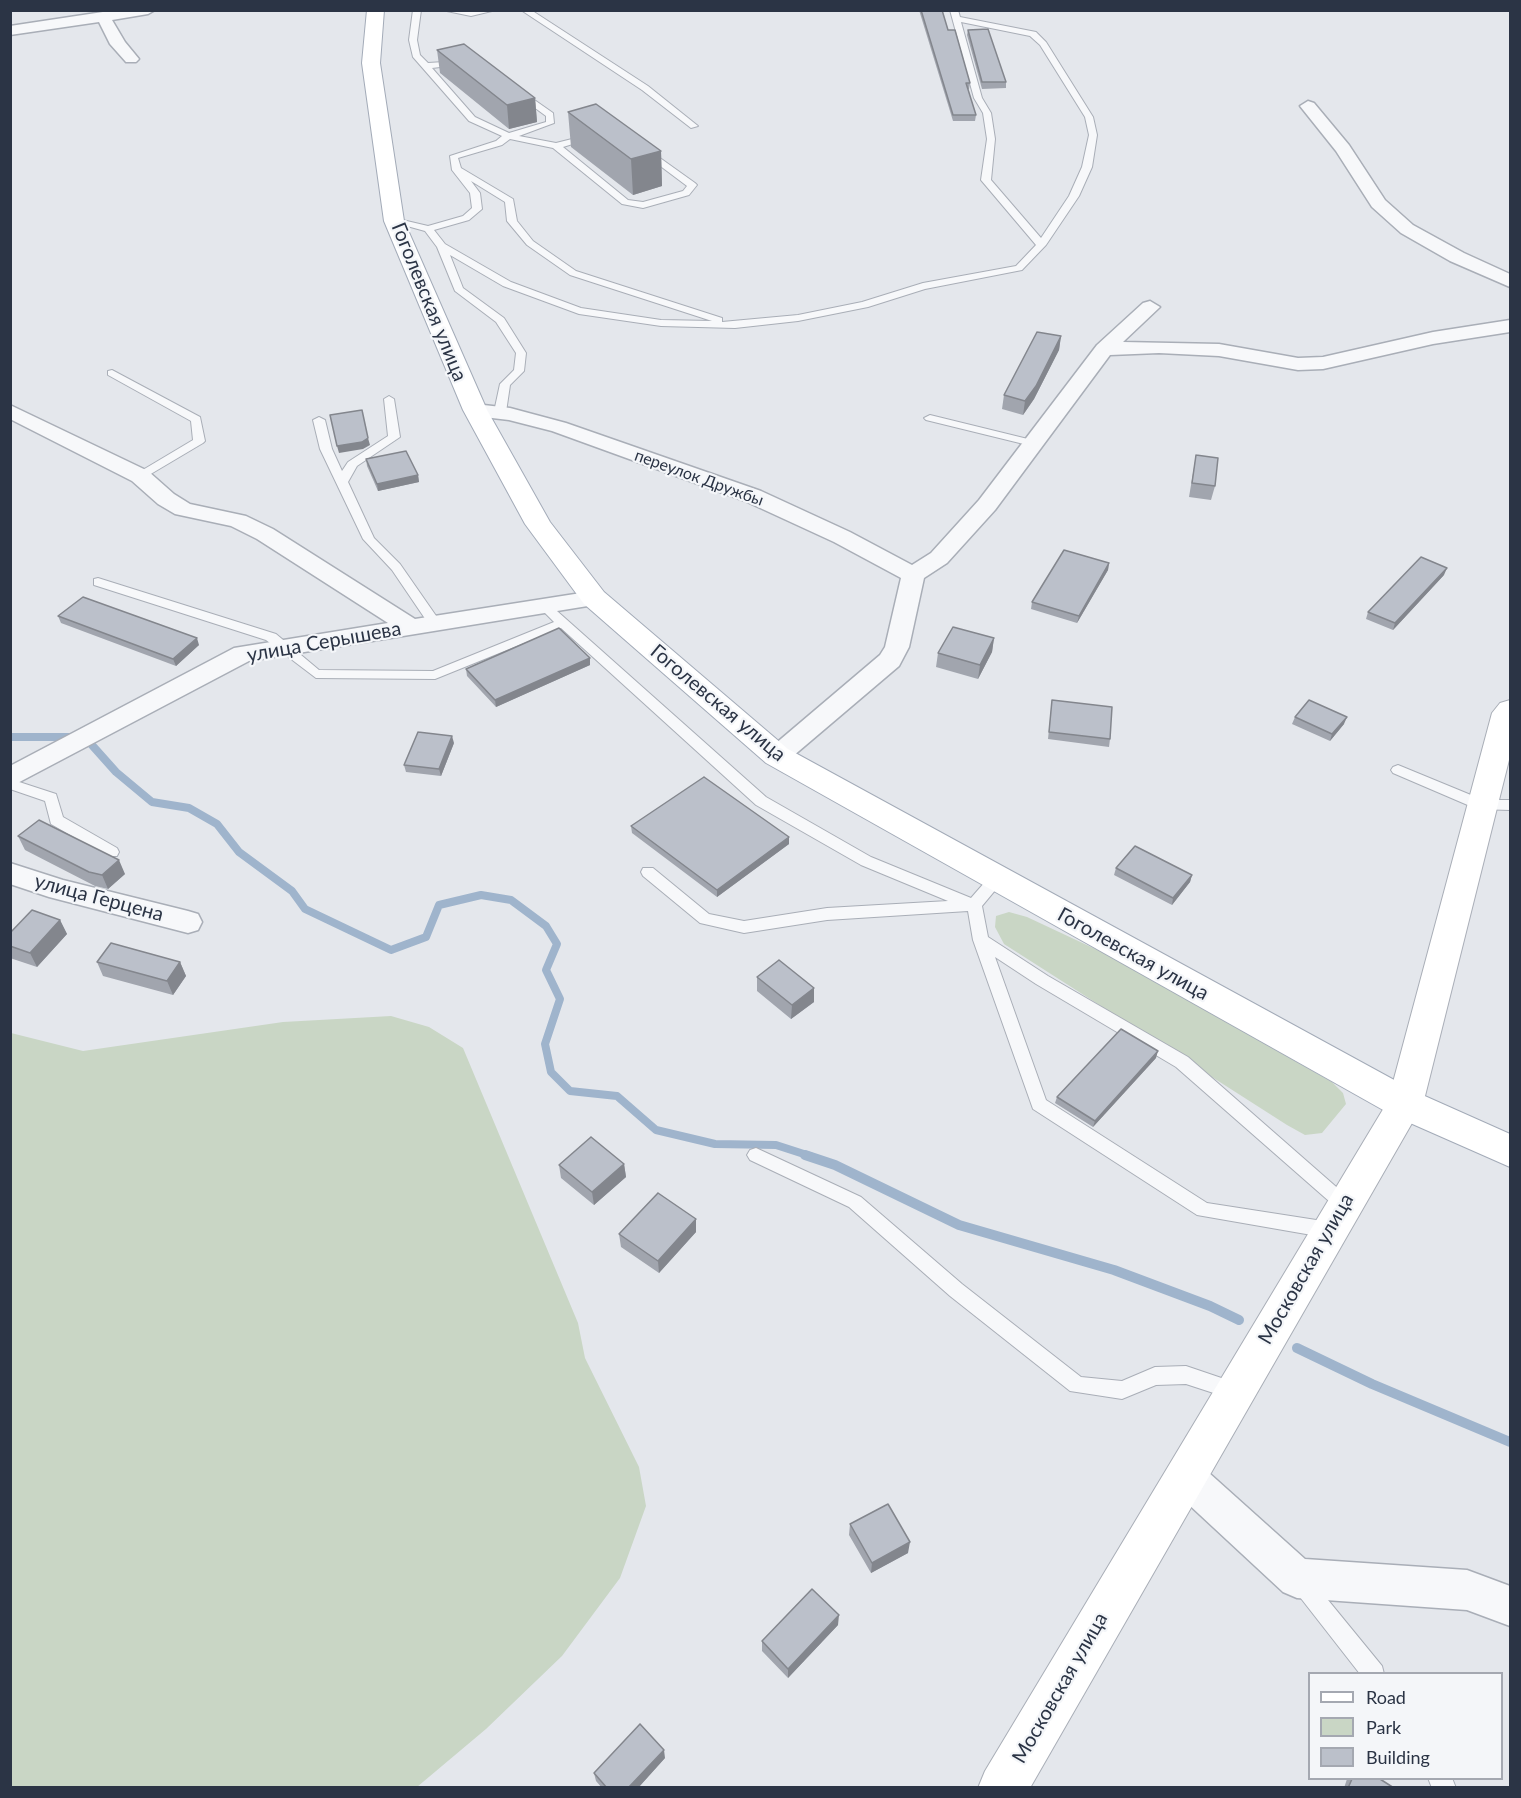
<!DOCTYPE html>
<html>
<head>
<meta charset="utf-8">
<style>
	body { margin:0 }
	#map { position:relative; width:1521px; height:1798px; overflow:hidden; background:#e4e7ec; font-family:Lato,sans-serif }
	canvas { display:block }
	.frame { position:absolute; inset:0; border:12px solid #2b3445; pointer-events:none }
	.legend { position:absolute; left:1308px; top:1672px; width:195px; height:108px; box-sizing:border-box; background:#f4f6f9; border:2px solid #a4a8b1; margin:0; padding:8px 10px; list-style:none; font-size:18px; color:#2b3445 }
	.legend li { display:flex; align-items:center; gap:12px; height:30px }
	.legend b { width:30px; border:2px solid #a4a8b1 }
</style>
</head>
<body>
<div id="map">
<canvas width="1521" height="1798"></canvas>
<div class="frame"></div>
<ul class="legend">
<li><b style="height:8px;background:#fff"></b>Road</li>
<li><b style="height:16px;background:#c9d6c5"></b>Park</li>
<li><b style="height:16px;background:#bbc0ca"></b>Building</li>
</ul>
</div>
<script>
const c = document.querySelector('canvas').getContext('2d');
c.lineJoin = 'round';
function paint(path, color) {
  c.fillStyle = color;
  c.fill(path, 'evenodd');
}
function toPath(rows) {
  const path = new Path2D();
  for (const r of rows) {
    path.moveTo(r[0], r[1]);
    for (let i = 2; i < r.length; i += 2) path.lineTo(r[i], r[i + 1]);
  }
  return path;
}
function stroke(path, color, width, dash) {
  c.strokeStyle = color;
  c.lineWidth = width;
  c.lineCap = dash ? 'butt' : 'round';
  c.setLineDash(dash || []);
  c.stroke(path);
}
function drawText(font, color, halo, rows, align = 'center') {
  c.font = font + ' Lato,sans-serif';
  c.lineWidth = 4.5;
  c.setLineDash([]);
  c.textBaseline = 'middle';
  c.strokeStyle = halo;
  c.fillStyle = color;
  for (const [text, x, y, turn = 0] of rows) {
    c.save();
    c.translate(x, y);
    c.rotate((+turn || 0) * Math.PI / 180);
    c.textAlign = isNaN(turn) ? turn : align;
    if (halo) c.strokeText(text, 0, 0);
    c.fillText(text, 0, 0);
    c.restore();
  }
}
paint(toPath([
	[1009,912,1027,917,1121,961,1332,1082,1343,1093,1346,1104,1322,1133,1305,1135,1287,1125,1004,944,995,927,996,916],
	[391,1016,429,1027,463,1048,578,1323,585,1358,639,1467,646,1506,620,1578,562,1656,486,1729,417,1787,11,1787,11,1033,83,1051,283,1022]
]), '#c9d6c5');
stroke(toPath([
	[10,737,71,737],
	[91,744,116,772,152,802,189,808,217,824,239,852,292,891,305,909,391,950,426,937,439,905,481,895,511,900,546,926,557,944,546,970,560,999,545,1044,551,1072,570,1091,617,1096,656,1130,715,1144,776,1145,810,1156]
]), '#9fb4cc', 8);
stroke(toPath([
	[805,1155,835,1165,959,1225,1114,1270,1210,1306,1239,1320],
	[1297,1348,1372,1384,1510,1442]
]), '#9fb4cc', 10);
const lane = toPath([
	[413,10,421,10,417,40,420,55,428,63,460,61,460,65,457,65,432,68,475,117,509,133,546,122,546,116,516,94,523,92,553,113,554,123,519,136,556,143,592,134,592,138,563,147,628,200,643,202,683,191,687,186,643,153,642,151,646,148,695,183,697,185,689,195,643,208,622,204,553,148,510,139,502,145,458,158,461,168,513,199,517,221,533,241,576,271,722,318,722,322,798,315,862,302,923,283,1016,266,1036,245,981,180,987,139,983,113,974,98,950,10,958,10,960,17,1036,32,1046,42,1093,117,1097,135,1092,167,1079,196,1046,245,1022,270,925,289,868,307,798,321,735,328,661,326,579,314,503,286,450,255,463,288,504,318,526,353,524,371,510,385,506,412,500,415,494,412,500,384,514,370,516,353,496,322,455,291,437,247,425,231,389,221,394,218,428,226,463,216,472,208,470,193,452,170,450,156,496,141,502,136,469,121,413,57,409,40,413,10],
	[961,22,1030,36,1040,45,1085,117,1089,135,1082,167,1069,196,1041,238,991,180,995,139,991,113,982,98,961,22],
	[471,181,505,202,507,221,527,245,570,275,712,321,661,320,581,308,511,282,445,244,434,230,469,220,482,209,480,193,471,181],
	[442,10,471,12,496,10,471,16,442,10],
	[521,10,531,10,648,86,698,126,691,128,642,90,521,10],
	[112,370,200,417,205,441,203,443,144,478,136,478,136,474,193,440,191,421,108,375,108,371,112,370],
	[389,396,394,399,400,437,357,466,348,482,374,538,400,564,441,623,435,627,430,626,392,570,363,539,320,449,313,420,319,417,325,420,332,449,342,471,348,462,388,436,384,399,389,396],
	[930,415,1036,441,1038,443,1032,446,926,420,924,418,930,415],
	[98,578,276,634,319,670,433,671,554,622,538,606,540,603,548,603,766,797,871,857,971,898,992,874,1002,874,1004,878,1002,882,982,906,988,937,1048,976,1188,1057,1350,1199,1353,1204,1350,1209,1344,1212,1338,1209,1176,1067,1036,984,995,957,1046,1100,1207,1203,1329,1222,1335,1225,1338,1230,1335,1235,1329,1238,1197,1215,1033,1109,973,940,968,911,827,920,744,933,700,923,643,876,641,872,643,868,653,868,709,914,744,921,827,908,948,901,861,865,756,805,561,628,435,679,316,678,266,640,94,585,94,579,98,578],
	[1398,765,1483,800,1510,800,1510,810,1477,809,1393,773,1391,770,1393,767,1398,765],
	[10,779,56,794,63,817,117,848,119,852,117,856,107,856,51,824,45,801,10,789,10,779],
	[756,1148,861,1197,962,1284,1081,1377,1122,1381,1155,1367,1186,1366,1242,1385,1245,1391,1242,1397,1235,1400,1186,1384,1156,1385,1122,1399,1070,1391,950,1296,849,1207,750,1160,747,1155,750,1150,756,1148],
	[1303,1575,1310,1578,1382,1666,1384,1674,1360,1674,1296,1592,1293,1585,1296,1578,1303,1575],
	[1428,1778,1452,1778,1456,1788,1432,1788,1428,1778]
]);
const street = toPath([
	[116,10,155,10,148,14,112,20,125,42,139,59,136,62,126,62,110,44,99,22,10,35,10,26,116,10],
	[1308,101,1314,103,1349,145,1385,200,1413,225,1464,253,1510,274,1510,287,1450,261,1401,233,1372,207,1336,151,1300,106,1308,101],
	[1150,301,1160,307,1123,342,1219,344,1298,358,1323,357,1433,332,1510,320,1510,332,1433,344,1323,369,1298,370,1219,356,1159,353,1110,355,995,510,947,563,924,578,909,647,899,666,786,762,777,765,768,762,764,756,768,750,880,655,885,647,901,578,834,542,745,501,552,431,509,420,475,416,468,414,465,410,468,406,475,404,510,408,566,423,761,491,850,532,912,565,931,553,979,500,1097,345,1143,303,1150,301],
	[10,405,148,471,174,494,190,504,246,516,273,529,415,619,594,591,602,593,606,598,602,603,594,605,249,661,10,787,10,766,234,648,388,623,257,539,231,526,175,514,158,504,132,481,10,419,10,405],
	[10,863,63,880,188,911,198,914,202,922,198,930,188,933,49,897,10,884,10,863],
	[1185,1458,1198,1463,1305,1559,1467,1570,1510,1586,1510,1626,1467,1610,1297,1598,1283,1592,1172,1489,1166,1476,1172,1463,1185,1458]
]);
const secondary = toPath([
	[1510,700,1510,756,1423,1104,1030,1788,978,1788,985,1771,1388,1101,1492,713,1500,703,1510,700]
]);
const primary = toPath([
	[367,10,384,10,380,63,404,221,487,410,550,522,604,592,788,749,1418,1093,1510,1134,1510,1167,1392,1115,766,763,584,604,525,524,463,410,384,221,362,63,367,10]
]);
stroke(lane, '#a9aeb7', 2);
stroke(street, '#a9aeb7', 3);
stroke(secondary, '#a9aeb7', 2);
stroke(primary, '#a3abb8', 2);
paint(lane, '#f7f8fa');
paint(street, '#f7f8fa');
paint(secondary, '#fff');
paint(primary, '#fff');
paint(toPath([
	[919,10,942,10,948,30,970,83,969,89,968,89,976,115,975,121,953,121],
	[968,30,1006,82,1006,88,982,89,967,35],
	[437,50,535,98,537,122,509,129,440,73],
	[568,112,661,151,662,186,633,195,571,147],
	[1061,336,1059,350,1034,399,1023,415,1002,409,1004,395],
	[1196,455,1215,486,1211,500,1189,497],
	[366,459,418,475,419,482,378,491,367,466],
	[1109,563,1108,570,1077,623,1031,609,1032,602],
	[1444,575,1393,630,1366,619,1368,612],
	[58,616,199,645,176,666,61,623],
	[994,638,992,652,978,679,936,667,938,653],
	[590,658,590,665,496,707,467,676,466,669],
	[1052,700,1110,739,1109,747,1048,739],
	[1295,717,1344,724,1330,741,1292,724],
	[454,743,441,776,406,772,404,765],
	[631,826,789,844,717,897,632,833],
	[18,836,125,874,108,889,95,886,25,850],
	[1116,868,1192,875,1190,882,1172,905,1114,875],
	[60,920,67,934,37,967,10,958,10,933],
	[97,962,180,962,186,976,173,995,103,976],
	[757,977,814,988,814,1002,791,1019,757,991],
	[1156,1058,1093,1127,1055,1103,1057,1097],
	[624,1164,626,1177,594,1205,561,1178,559,1165],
	[696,1219,696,1232,659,1273,621,1247,619,1234],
	[850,1524,908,1553,871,1573,849,1535],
	[838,1625,788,1678,762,1651,762,1641],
	[665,1758,638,1788,602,1788,596,1781,594,1773],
	[1347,1779,1380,1779,1394,1788,1344,1788]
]), '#a1a5ae');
paint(toPath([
	[535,98,537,122,509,129,507,105],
	[661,151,662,186,633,195,631,159],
	[1061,336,1059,350,1034,399,1023,415,1025,401],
	[368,438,370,445,363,449,339,453,337,446],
	[418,475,419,482,378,491,377,484],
	[1109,563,1108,570,1077,623,1079,616],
	[1447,568,1444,575,1393,630,1395,623],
	[197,638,199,645,176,666,173,659],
	[994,638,992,652,978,679,980,665],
	[590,658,590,665,496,707,495,700],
	[1347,717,1344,724,1330,741,1332,734],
	[452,736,454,743,441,776,439,769],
	[789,837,789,844,717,897,717,890],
	[119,860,125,874,108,889,102,875],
	[1192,875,1190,882,1172,905,1173,898],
	[60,920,67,934,37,967,30,953],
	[180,962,186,976,173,995,167,981],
	[814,988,814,1002,791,1019,792,1005],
	[1158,1051,1156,1058,1093,1127,1095,1121],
	[624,1164,626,1177,594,1205,592,1192],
	[696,1219,696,1232,659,1273,658,1261],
	[910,1542,908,1553,871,1573,872,1563],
	[839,1615,838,1625,788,1678,788,1669],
	[664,1750,665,1758,638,1788,628,1788]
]), '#83868d');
const building = toPath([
	[921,10,942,10,948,30,955,30,970,83,966,83,976,115,953,115,921,10],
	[988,29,1006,82,982,82,968,30,988,29],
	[464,44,535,98,507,105,437,50,464,44],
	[596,104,661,151,631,159,568,112,596,104],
	[1037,332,1061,336,1036,386,1025,401,1004,395,1037,332],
	[362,410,368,438,362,442,337,446,330,415,362,410],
	[406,451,418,475,377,484,366,459,406,451],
	[1196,455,1218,458,1215,486,1192,483,1196,455],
	[1064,550,1109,563,1079,616,1032,602,1064,550],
	[1421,557,1447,568,1395,623,1368,612,1421,557],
	[83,597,197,638,173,659,58,616,83,597],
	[953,627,994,638,980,665,938,653,953,627],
	[559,628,590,658,495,700,466,669,559,628],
	[1052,700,1112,707,1110,739,1049,732,1052,700],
	[1309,700,1347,717,1332,734,1295,717,1309,700],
	[418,732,452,736,439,769,404,765,418,732],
	[704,777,789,837,717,890,631,826,704,777],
	[39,820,119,860,102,875,89,872,18,836,39,820],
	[1135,846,1192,875,1173,898,1116,868,1135,846],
	[32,910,60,920,30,953,10,946,10,933,32,910],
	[111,943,180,962,167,981,97,962,111,943],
	[779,960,814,988,792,1005,757,977,779,960],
	[1121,1029,1158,1051,1095,1121,1057,1097,1121,1029],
	[591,1137,624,1164,592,1192,559,1165,591,1137],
	[658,1193,696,1219,658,1261,619,1234,658,1193],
	[888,1504,910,1542,872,1563,850,1524,888,1504],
	[812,1589,839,1615,788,1669,762,1641,812,1589],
	[640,1724,664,1750,628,1788,607,1788,594,1773,640,1724],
	[1352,1779,1380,1779,1394,1788,1348,1788,1352,1779]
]);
paint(building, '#bbc0ca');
stroke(building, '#83868d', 1.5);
drawText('16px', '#2b3445', '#f4f6f9', [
	["переулок Дружбы",699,478,20]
]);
drawText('20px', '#2b3445', '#f4f6f9', [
	["Гоголевская улица",429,302,68],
	["улица Серышева",324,642,-10],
	["Гоголевская улица",718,703,40],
	["улица Герцена",99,898,15],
	["Гоголевская улица",1133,954,29],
	["Московская улица",1306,1269,-60],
	["Московская улица",1060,1688,-60]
]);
</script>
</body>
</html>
